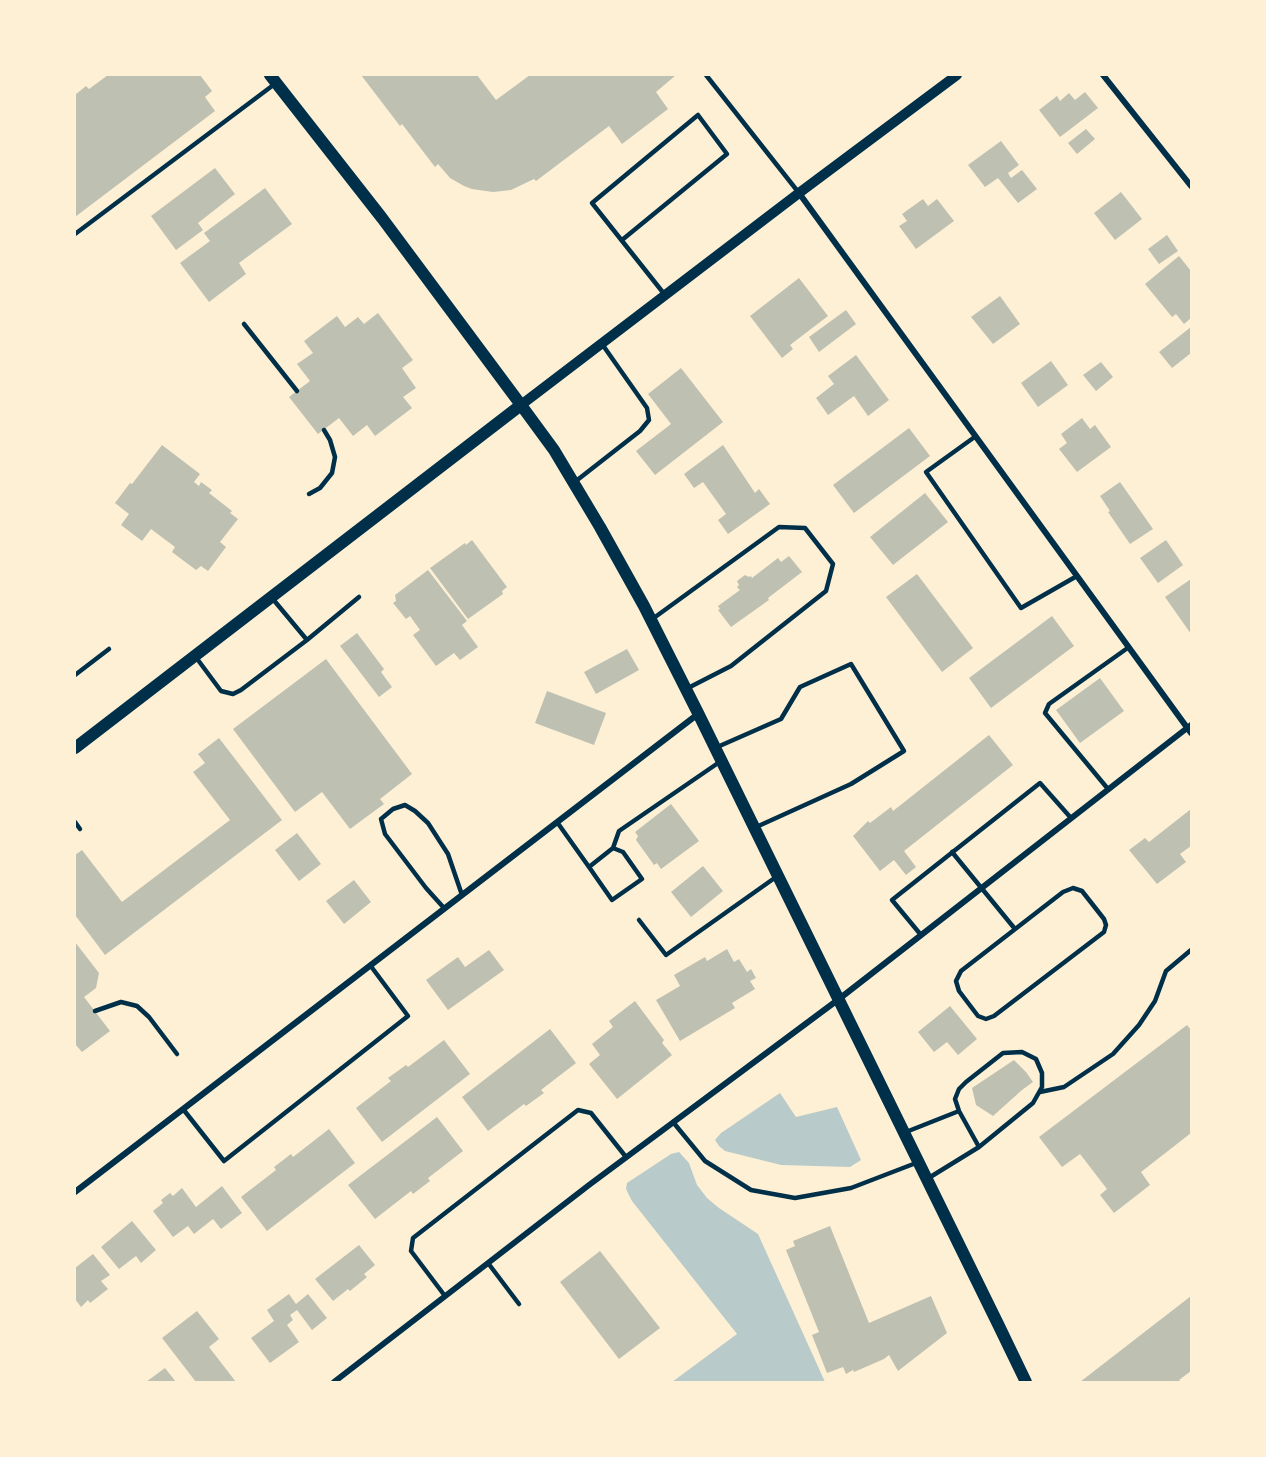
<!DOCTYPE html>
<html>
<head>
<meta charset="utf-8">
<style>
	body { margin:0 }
	#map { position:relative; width:1266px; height:1457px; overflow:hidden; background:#fdf0d5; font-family:Inter,sans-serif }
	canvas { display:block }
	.frame { position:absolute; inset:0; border:76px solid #fdf0d5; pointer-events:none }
</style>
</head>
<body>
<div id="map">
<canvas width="1266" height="1457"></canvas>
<div class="frame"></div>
</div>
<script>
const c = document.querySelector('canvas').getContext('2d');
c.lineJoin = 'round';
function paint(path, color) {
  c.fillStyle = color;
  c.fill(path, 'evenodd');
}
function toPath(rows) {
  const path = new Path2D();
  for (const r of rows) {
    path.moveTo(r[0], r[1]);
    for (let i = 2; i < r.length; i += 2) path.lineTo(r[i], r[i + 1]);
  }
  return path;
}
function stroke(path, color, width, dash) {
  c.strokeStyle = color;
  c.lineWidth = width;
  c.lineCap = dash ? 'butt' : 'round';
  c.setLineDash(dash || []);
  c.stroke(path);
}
paint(toPath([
	[780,1093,796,1117,837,1107,861,1160,850,1167,781,1165,725,1151,719,1146,715,1140,721,1133],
	[679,1152,689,1163,697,1185,707,1198,719,1208,758,1234,825,1382,672,1382,737,1334,632,1201,626,1189,627,1183,671,1154]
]), '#b9caca');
paint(toPath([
	[108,75,200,75,212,91,205,97,215,111,75,217,75,95,86,86,89,89],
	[361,75,477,75,496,100,530,75,676,75,656,92,668,109,622,144,609,126,536,181,534,179,511,190,493,192,472,189,464,186,450,178,438,164,435,167,402,124,400,126],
	[1085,92,1098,108,1060,137,1039,110,1057,96,1060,101,1069,93,1075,100],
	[1086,129,1095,139,1077,154,1068,143],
	[1001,141,1019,165,1008,173,1011,178,1022,170,1037,189,1018,203,998,178,985,187,968,165],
	[215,168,235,194,198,223,203,230,176,250,151,216],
	[265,188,292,224,239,263,246,274,209,302,180,263,210,241,204,233],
	[1121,192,1142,219,1115,240,1094,213],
	[923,199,928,206,937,199,954,221,916,249,899,226,907,221,902,214],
	[1167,235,1178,251,1159,264,1148,249],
	[1179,256,1191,271,1191,318,1184,324,1176,314,1172,317,1145,284],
	[799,278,828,316,790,345,793,349,782,358,750,316],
	[1000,296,1020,324,993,344,971,317],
	[846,310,856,324,819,352,809,337],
	[378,313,413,360,402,368,416,388,403,397,412,408,375,436,367,425,353,436,339,418,318,434,289,397,310,381,297,364,313,353,304,341,337,316,345,327,358,317,364,324],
	[1191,327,1191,353,1172,368,1159,352],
	[856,355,889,400,868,416,854,396,828,415,816,398,834,384,828,376],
	[1051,361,1068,385,1038,407,1021,383],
	[1101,362,1113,377,1096,391,1083,375],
	[681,368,723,422,655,475,636,451,671,424,648,394],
	[1082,418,1090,429,1095,425,1111,447,1077,472,1059,449,1067,443,1061,434],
	[909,428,930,456,854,513,833,485],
	[162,445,200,474,194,482,199,486,201,482,212,490,209,493,232,511,230,513,238,519,220,542,226,547,208,571,201,566,196,570,172,552,175,547,151,529,142,541,121,525,129,514,115,503,130,483,132,484],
	[723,445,755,493,759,489,770,504,728,534,718,520,726,514,703,482,694,488,684,474],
	[1120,482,1153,529,1130,544,1108,512,1110,511,1100,496],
	[925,493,948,522,893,565,870,537],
	[472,540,507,587,502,591,503,594,468,619,430,568,465,543,466,545],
	[1166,540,1183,565,1158,583,1140,558],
	[789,556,802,572,768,598,769,600,731,627,718,610,720,609,718,606,740,590,737,587,739,585,737,581,745,575,749,577,751,576,752,578,778,558,781,562],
	[428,570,467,621,462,625,478,647,460,660,454,653,436,666,413,635,420,630,410,616,406,619,393,603,396,601,395,595],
	[917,574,973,648,942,672,886,597],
	[1191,579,1191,634,1165,597],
	[1052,616,1074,646,991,708,969,678],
	[357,633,384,669,381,672,392,687,379,697,340,646],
	[627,649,639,670,596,694,584,672],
	[326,659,412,774,380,799,384,804,350,829,322,792,295,812,233,729],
	[1100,678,1124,711,1080,743,1056,710],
	[547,691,606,713,594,745,535,723],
	[989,735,1013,765,904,851,916,867,906,875,894,860,880,871,853,836,868,821,870,823,891,807,893,811],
	[219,738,282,820,105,955,75,915,75,855,82,850,122,902,230,820,193,772,205,763,198,754],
	[671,804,699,841,661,869,657,863,654,865,636,840,638,836,635,832],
	[1191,809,1191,846,1180,854,1186,862,1157,884,1129,850,1145,838,1149,842],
	[297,833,321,864,299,881,275,850],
	[703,866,723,891,691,917,671,892],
	[354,880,371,902,344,924,326,901],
	[75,942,99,973,96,988,84,997,110,1031,82,1052,75,1044],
	[727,949,734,962,739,959,747,972,751,969,756,978,750,981,755,989,732,1003,735,1008,680,1041,656,1000,680,986,674,975,705,957,707,961],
	[489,950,504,970,448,1010,426,980,458,957,465,967],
	[635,1001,664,1040,662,1043,672,1055,617,1099,589,1064,600,1055,592,1044,613,1027,609,1021],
	[950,1006,977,1039,958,1055,947,1042,934,1052,918,1032],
	[1187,1025,1191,1030,1191,1133,1141,1172,1150,1185,1114,1213,1100,1195,1107,1189,1080,1154,1062,1167,1039,1137],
	[550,1029,576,1063,541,1090,544,1093,526,1106,524,1104,488,1131,462,1097],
	[444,1040,470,1074,382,1142,356,1108,391,1081,388,1078,406,1065,408,1067],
	[1014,1060,1026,1072,1033,1082,1022,1090,993,1116,976,1105,972,1088],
	[437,1117,463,1151,428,1178,430,1181,413,1194,411,1191,375,1219,348,1185],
	[329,1129,355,1163,267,1231,241,1197,276,1170,274,1167,291,1154,293,1157],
	[222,1186,242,1213,221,1229,213,1219,194,1234,188,1226,173,1237,153,1211,163,1203,161,1200,170,1193,173,1196,182,1188,196,1207],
	[132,1221,156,1250,141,1263,136,1256,119,1269,101,1247],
	[830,1226,869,1323,931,1296,947,1333,898,1371,889,1355,884,1359,854,1372,853,1370,846,1374,843,1367,827,1373,812,1335,819,1332,786,1250,795,1246,793,1241],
	[359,1245,375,1265,364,1274,367,1277,350,1291,348,1289,333,1301,315,1279],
	[600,1251,660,1328,619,1359,560,1282],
	[93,1254,110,1275,101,1281,108,1289,90,1303,88,1300,81,1307,75,1299,75,1268],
	[289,1294,296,1304,308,1294,327,1318,312,1330,297,1310,290,1315,293,1320,287,1325,299,1342,270,1363,251,1338,274,1321,267,1310],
	[1191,1296,1191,1371,1179,1380,1181,1382,1080,1382],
	[197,1311,219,1339,209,1347,236,1382,196,1382,162,1338],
	[165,1368,176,1382,146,1382]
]), '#bec0b2');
stroke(toPath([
	[706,75,799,193],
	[75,234,276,83],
	[622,240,727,154,698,115,592,203,665,295],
	[244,324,297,391],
	[976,436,926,472,1021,608,1077,576],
	[576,481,640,431,649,420,647,408,602,344],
	[309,494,320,488,332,473,335,457,330,440,324,430],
	[272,598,307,640],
	[651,620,779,527,805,528,833,564,826,591,731,666,688,688],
	[195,656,221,691,233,694,241,690,307,640,359,597],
	[75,675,109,649],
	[715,748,781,719,800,687,851,664,904,751,851,784,754,828],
	[1108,789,1045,713,1049,704,1129,647],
	[75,822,80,829],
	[557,822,589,867,612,900,642,879,623,852,613,848,589,867],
	[613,848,619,831,721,761],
	[952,852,1015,929],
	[1073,888,1082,891,1104,919,1106,925,1104,932,994,1016,986,1019,978,1016,959,991,956,981,961,971,1063,892,1073,888],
	[444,908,426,888,385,834,381,819,393,809,405,805,415,811,428,823,448,854,462,895],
	[639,920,666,955,776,877],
	[921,935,892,900,1040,783,1071,818],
	[95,1011,121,1002,137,1006,149,1017,177,1054],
	[1040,1092,1064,1087,1113,1054,1139,1025,1155,1001,1166,971,1191,950],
	[183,1109,224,1161,408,1016,370,965],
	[673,1122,705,1161,751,1190,795,1198,851,1188,916,1163],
	[906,1132,959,1111],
	[927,1179,979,1147,1033,1103,1042,1087,1042,1073,1036,1059,1022,1052,1003,1053,966,1082,959,1089,955,1099,959,1111,979,1147],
	[488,1263,519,1304],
	[445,1296,411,1251,413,1238,578,1110,591,1113,626,1157]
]), '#003049', 4.5);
stroke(toPath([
	[1103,75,1191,186],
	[799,193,1191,733],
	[75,1192,698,714],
	[334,1382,589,1185,839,999,1191,725]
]), '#003049', 6);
stroke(toPath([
	[521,405,799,193,957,75]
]), '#003049', 10);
stroke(toPath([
	[270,75,382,218,521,405,554,450,600,527,644,606,698,713,998,1324,1026,1382],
	[75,748,521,405]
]), '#003049', 12);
</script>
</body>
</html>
